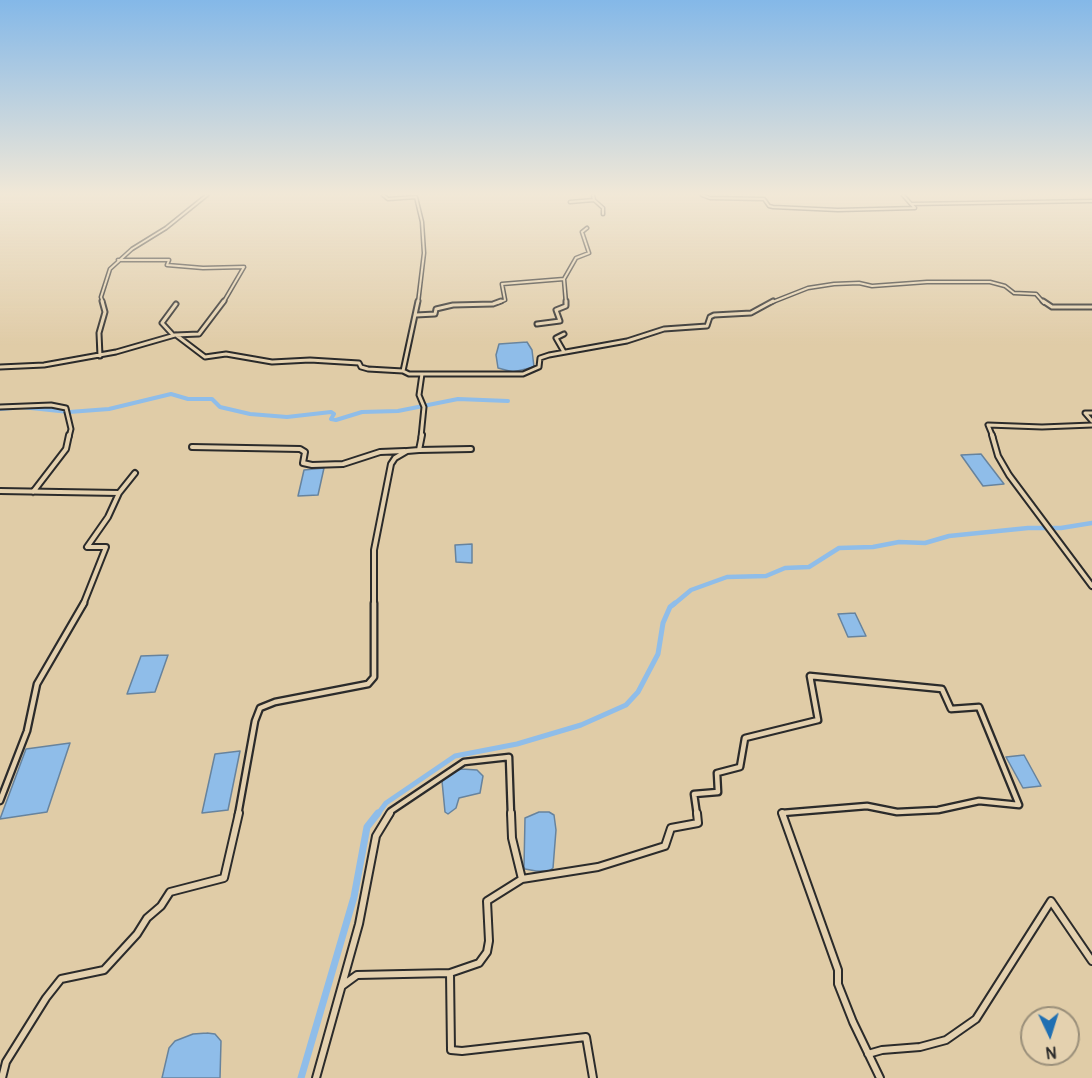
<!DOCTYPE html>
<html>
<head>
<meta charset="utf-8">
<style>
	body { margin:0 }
	#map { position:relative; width:1092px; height:1078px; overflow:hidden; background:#e0cca7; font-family:Pangolin,sans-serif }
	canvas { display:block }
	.north { position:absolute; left:1020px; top:1006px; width:60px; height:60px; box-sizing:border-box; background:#e4d1af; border:2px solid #9a8f7a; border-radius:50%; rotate:176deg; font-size:16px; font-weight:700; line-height:24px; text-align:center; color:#2b2b2b }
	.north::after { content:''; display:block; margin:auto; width:21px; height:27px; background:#1f6fb2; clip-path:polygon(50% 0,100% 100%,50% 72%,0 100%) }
</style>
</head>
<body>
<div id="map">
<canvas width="1092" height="1078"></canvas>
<div class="north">N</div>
</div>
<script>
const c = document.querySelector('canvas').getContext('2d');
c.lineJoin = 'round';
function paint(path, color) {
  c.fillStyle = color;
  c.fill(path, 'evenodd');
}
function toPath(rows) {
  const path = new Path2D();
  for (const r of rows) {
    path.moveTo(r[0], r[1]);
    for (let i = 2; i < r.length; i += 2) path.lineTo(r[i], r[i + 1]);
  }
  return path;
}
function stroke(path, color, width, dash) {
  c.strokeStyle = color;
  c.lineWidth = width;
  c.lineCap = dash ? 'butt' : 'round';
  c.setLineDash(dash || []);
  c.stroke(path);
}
const water = toPath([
	[527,342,532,350,534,367,513,372,498,368,496,355,499,344,527,342],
	[981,454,1004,484,983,486,961,455,981,454],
	[324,468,318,495,298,496,304,470,324,468],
	[472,544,472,563,456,562,455,545,472,544],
	[855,613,866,636,848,637,838,614,855,613],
	[168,655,155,692,127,694,141,656,168,655],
	[70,743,47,812,0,819,26,749,70,743],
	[240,751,228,810,202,813,215,754,240,751],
	[1024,755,1041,786,1023,788,1006,757,1024,755],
	[462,769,477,770,483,776,480,793,459,798,456,808,448,814,445,812,442,781,453,771,462,769],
	[539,812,549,812,554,815,556,830,553,868,549,871,536,871,525,869,524,867,525,818,539,812],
	[207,1033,215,1034,221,1041,220,1078,162,1078,169,1048,175,1041,193,1034,207,1033]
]);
paint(water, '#8fbde9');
stroke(water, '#67839d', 1.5);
stroke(toPath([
	[21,407,69,412,109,409,171,394,188,399,212,399,220,407,250,414,287,417,331,412,334,414,331,419,336,420,362,412,398,411,458,399,508,401],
	[0,409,13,408]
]), '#8fbde9', 4);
stroke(toPath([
	[673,605,691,590,727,577,766,576,785,568,809,567,839,548,873,547,899,542,925,543,949,536,1028,528,1061,528,1092,523]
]), '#8fbde9', 4.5);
stroke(toPath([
	[377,815,386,803,455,756,517,744,581,725,626,705,638,692,658,654,663,623,670,607,675,603]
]), '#8fbde9', 5);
stroke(toPath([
	[301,1078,354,897,367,827,378,813]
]), '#8fbde9', 7);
const streetFar4 = toPath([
	[383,195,388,199,416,197,422,222,424,253,418,303],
	[702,195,710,198,764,199,769,206,773,207,838,210,915,208,911,204,1092,201],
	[903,195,911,204],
	[594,200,603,208,603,214],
	[570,202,594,200,593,195],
	[118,260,169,260,167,265,203,268,244,267,223,303],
	[564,279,566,303],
	[103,303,101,297,110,269,132,249,166,228,207,195],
	[497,303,505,300,502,284,564,279,576,258,589,253,582,232,587,228],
	[770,303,808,288,834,284,859,283,872,286,927,282,990,282,1005,286,1014,293,1036,294,1044,303]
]);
const streetFar3 = toPath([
	[418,301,403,371,409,374,422,374],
	[1043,301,1052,307,1092,307],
	[416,315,435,314,436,309,453,305,493,304,501,301],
	[537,324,560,321,556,310,566,306,566,301],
	[564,334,556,338,564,352],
	[173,335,162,323,176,304],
	[176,335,205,357,226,354,272,362,310,360,359,363,361,367,368,369,403,371],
	[100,356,99,333,105,312,102,301],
	[0,367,44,365,116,352,175,335,199,334,224,301],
	[0,407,51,405,66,408,71,429,69,437],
	[1092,413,1085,413,1092,421],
	[421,437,424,407,419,395,422,374,523,374,539,367,540,358,549,355,627,341,664,329,707,326,710,317,714,315,751,313,773,301],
	[993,437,988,425,1042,427,1092,425]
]);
const streetFar2 = toPath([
	[992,435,998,456,1009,475,1092,586],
	[192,447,300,449,305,452,303,463,312,465,343,464,380,452,405,451],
	[419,450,471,449],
	[0,491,119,493,108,517,87,547,106,547,83,605],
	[33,492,66,449,69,435],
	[119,493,135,473],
	[374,605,374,550,391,464,395,458,407,451,419,450,422,435]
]);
const streetFar1 = toPath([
	[0,801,27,731,37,684,84,603],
	[238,815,255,721,260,708,275,702,368,684,374,677,374,603],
	[389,815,391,811,464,762,509,757,511,815],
	[697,815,694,794,718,792,717,773,740,767,745,738,818,720,810,676,942,689,951,709,979,707,1019,805,979,801,938,810,897,812,867,806,782,813,783,815]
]);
const street = toPath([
	[782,813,838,970,838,984,853,1022,880,1078],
	[522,879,598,867,665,846,671,828,698,823,697,813],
	[450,973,451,1050,462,1051,586,1037,593,1078],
	[342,986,357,975,450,973,479,963,487,952,489,941,487,901,522,879,512,838,511,813],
	[868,1054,882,1050,920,1047,946,1040,976,1019,1051,901,1092,961],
	[2,1078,6,1062,46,998,61,979,104,970,137,934,147,918,161,906,170,892,224,878,239,813],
	[316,1078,359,924,376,836,390,813]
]);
stroke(streetFar4, '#2b2b2b', 5);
stroke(streetFar3, '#2b2b2b', 7);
stroke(streetFar2, '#2b2b2b', 8);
stroke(streetFar1, '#2b2b2b', 9);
stroke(street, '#2b2b2b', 10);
stroke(streetFar4, '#e4d1af', 2);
stroke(streetFar3, '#e4d1af', 3);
stroke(streetFar2, '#e4d1af', 4);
stroke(streetFar1, '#e4d1af', 4.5);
stroke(street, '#e4d1af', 6);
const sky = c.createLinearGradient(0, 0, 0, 346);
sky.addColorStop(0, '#84b8e8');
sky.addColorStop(0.56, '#f1e8d7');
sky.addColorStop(1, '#f1e8d700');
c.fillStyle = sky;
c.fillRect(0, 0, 1092, 346);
</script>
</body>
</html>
